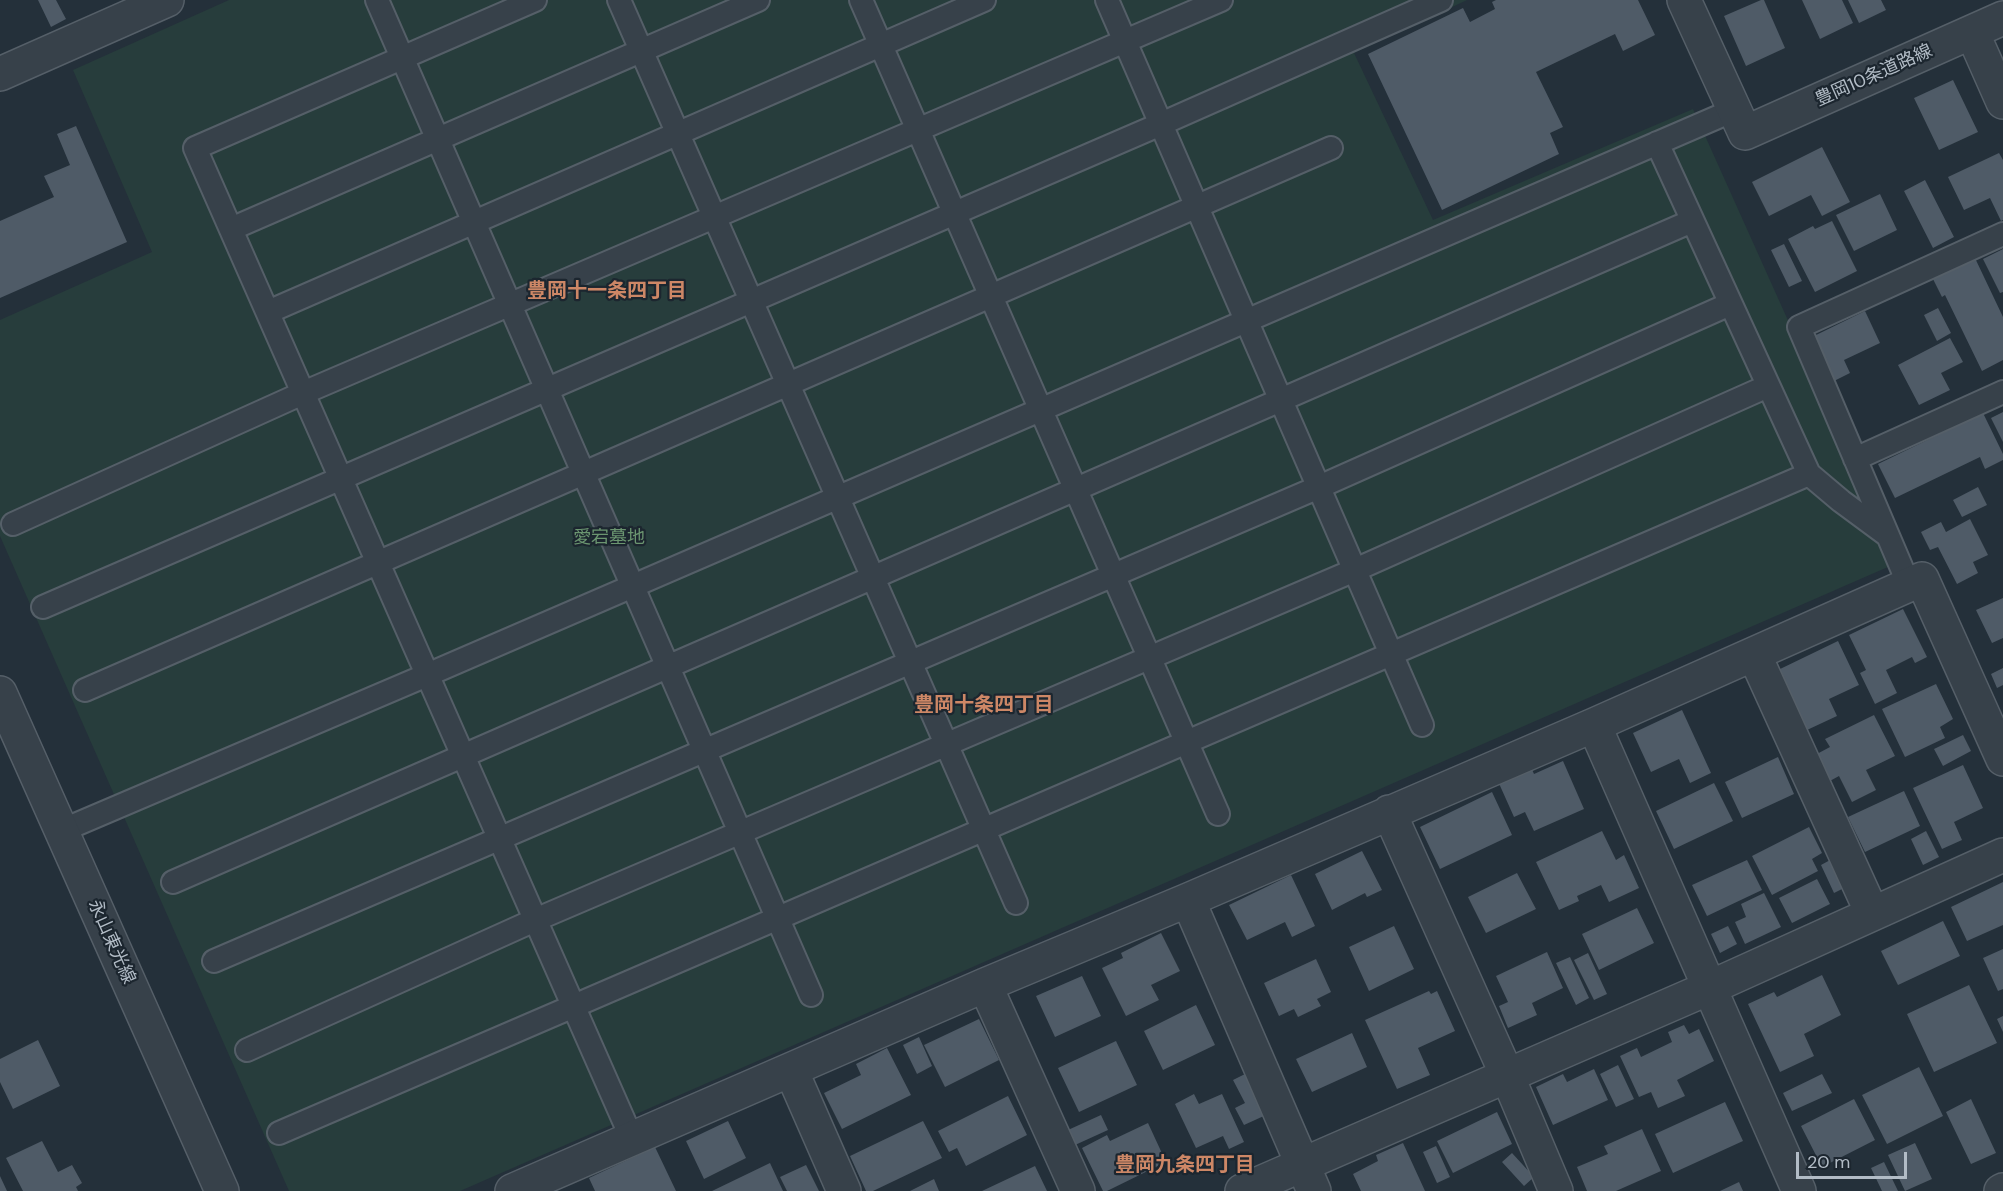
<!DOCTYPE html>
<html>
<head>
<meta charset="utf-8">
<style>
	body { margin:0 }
	#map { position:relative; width:2003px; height:1191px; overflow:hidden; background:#24303a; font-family:"DM Sans",sans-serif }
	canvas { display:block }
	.scale { position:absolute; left:1796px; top:1152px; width:111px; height:27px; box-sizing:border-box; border:3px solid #b2bcc6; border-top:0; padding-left:8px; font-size:18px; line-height:21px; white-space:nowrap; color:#b2bcc6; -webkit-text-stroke:4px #1c262f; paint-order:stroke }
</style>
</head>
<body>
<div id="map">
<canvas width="2003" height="1191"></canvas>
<div class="scale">20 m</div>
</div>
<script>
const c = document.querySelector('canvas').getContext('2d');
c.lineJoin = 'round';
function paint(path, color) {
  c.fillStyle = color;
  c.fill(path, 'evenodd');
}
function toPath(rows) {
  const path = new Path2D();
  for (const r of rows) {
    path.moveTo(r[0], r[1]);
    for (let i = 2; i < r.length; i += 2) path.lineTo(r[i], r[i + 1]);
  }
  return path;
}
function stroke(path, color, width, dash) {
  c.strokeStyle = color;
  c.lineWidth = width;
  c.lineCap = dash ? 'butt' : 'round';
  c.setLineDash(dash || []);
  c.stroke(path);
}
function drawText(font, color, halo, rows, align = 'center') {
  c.font = font + ' "DM Sans","Noto Sans JP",sans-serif';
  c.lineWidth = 4.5;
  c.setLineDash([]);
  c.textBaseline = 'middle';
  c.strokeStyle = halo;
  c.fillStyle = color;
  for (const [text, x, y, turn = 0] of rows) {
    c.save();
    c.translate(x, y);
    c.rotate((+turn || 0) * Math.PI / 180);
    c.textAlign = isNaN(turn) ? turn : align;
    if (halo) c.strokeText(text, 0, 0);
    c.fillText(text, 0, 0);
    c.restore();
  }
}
paint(toPath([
	[229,0,1467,0,1354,53,1433,220,1693,109,1897,563,460,1191,289,1191,0,536,0,320,152,252,73,70]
]), '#273d3c');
paint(toPath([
	[38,0,56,0,66,19,51,27],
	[1496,0,1638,0,1655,35,1623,51,1615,34,1536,72,1563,127,1550,133,1559,154,1442,210,1368,54,1463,8,1470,22,1495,9,1492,2],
	[1761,0,1764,0,1785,48,1746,66,1724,16],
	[1802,0,1842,0,1853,23,1820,39],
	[1848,0,1881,0,1886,10,1859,23],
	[1953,80,1978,132,1939,150,1914,98],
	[76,126,127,242,0,298,0,221,54,197,44,176,70,165,57,134],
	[1822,147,1850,202,1822,216,1811,195,1769,216,1752,182],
	[1999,153,2003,160,2003,220,2001,221,1990,198,1964,210,1948,177],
	[1925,180,1954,237,1933,248,1904,191],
	[1880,194,1897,230,1854,251,1836,215],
	[1832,221,1857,271,1815,292,1788,239,1813,226,1815,229],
	[1784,244,1802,281,1789,287,1771,250],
	[2003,249,2003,292,2000,293,1983,259],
	[1974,256,2003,317,2003,360,1982,371,1945,295,1942,297,1932,277],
	[1938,308,1951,333,1937,341,1924,315],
	[1865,311,1880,343,1844,360,1850,373,1834,381,1812,337],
	[1950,338,1963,362,1941,373,1950,390,1919,405,1898,365],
	[2003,412,2003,442,1991,418],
	[1983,413,2003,454,2003,460,1985,469,1980,457,1895,498,1878,464],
	[1978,487,1987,505,1962,517,1953,500],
	[1970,519,1988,555,1973,562,1978,573,1957,584,1938,547,1930,550,1921,532,1941,522,1946,532],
	[2003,598,2003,638,1992,643,1976,610],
	[1903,609,1927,657,1915,663,1912,657,1886,670,1897,693,1875,704,1860,673,1866,670,1849,635],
	[1838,641,1859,685,1829,699,1837,716,1807,730,1778,670],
	[2003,668,2003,685,1997,688,1991,674],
	[1936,684,1953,719,1940,727,1945,738,1905,757,1882,709],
	[1682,710,1711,773,1690,783,1679,759,1651,772,1633,733],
	[1874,715,1895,756,1866,770,1876,790,1852,802,1839,776,1828,782,1815,755,1830,747,1825,739],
	[1963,735,1971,751,1943,766,1934,749],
	[1778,757,1794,794,1742,818,1725,782],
	[1563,761,1584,809,1534,831,1525,812,1514,817,1497,779,1530,765,1534,774],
	[1963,765,1983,808,1954,822,1962,840,1942,849,1913,788],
	[1714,783,1733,821,1674,849,1656,811],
	[1904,791,1920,826,1865,852,1848,817],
	[1492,792,1512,835,1440,869,1420,827],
	[1809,827,1822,853,1812,859,1818,871,1772,895,1752,856],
	[1602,831,1616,860,1624,855,1639,888,1609,902,1601,885,1577,896,1579,901,1559,910,1536,862],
	[1926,831,1939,857,1923,865,1911,839],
	[1362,851,1382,890,1367,897,1365,893,1332,910,1315,874],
	[1832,859,1846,887,1834,893,1821,865],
	[1747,860,1762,890,1707,916,1692,885],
	[1517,873,1536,909,1486,933,1468,897],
	[1291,875,1315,926,1292,937,1285,922,1247,940,1229,905],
	[1817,879,1830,904,1792,923,1779,898],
	[2003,882,2003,925,1967,941,1951,907],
	[1764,893,1781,927,1745,944,1735,922,1746,917,1741,904],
	[1637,908,1654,943,1599,970,1582,934],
	[1943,921,1960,956,1898,985,1881,951],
	[1394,926,1414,969,1369,991,1349,947],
	[1728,926,1737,944,1720,953,1711,934],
	[1161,933,1180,971,1151,985,1159,1000,1126,1016,1102,968,1123,958,1121,953],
	[2003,949,2003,989,1998,991,1983,958],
	[1547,952,1563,988,1532,1003,1537,1015,1508,1028,1499,1006,1508,1002,1496,976],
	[1588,953,1607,994,1594,1000,1574,960],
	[1570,957,1589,998,1576,1005,1556,963],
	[1316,959,1331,992,1317,999,1321,1006,1298,1017,1294,1009,1279,1016,1264,983],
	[1822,975,1841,1015,1804,1034,1814,1056,1780,1072,1748,1004,1774,992,1777,997],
	[1082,976,1101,1016,1055,1037,1036,996],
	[1969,985,1997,1043,1934,1072,1907,1014],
	[1429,991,1431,994,1437,991,1455,1031,1418,1048,1430,1075,1397,1089,1365,1020],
	[1196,1005,1215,1045,1163,1070,1144,1031],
	[2003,1016,2003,1032,1997,1019],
	[979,1019,999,1060,945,1087,924,1045],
	[1684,1025,1689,1034,1699,1029,1714,1061,1677,1080,1685,1096,1658,1108,1651,1092,1639,1097,1620,1056,1637,1048,1641,1057,1672,1042,1668,1032],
	[1352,1033,1367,1067,1312,1092,1296,1059],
	[919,1037,932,1066,917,1074,903,1045],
	[38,1040,60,1086,13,1109,0,1082,0,1059],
	[1116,1041,1137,1085,1079,1112,1058,1068],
	[887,1048,911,1095,842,1129,824,1093,861,1075,856,1064],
	[1618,1065,1634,1099,1616,1107,1600,1074],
	[1919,1067,1943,1116,1887,1144,1862,1095],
	[1594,1069,1608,1100,1553,1125,1536,1087,1563,1074,1567,1082],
	[1245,1074,1266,1115,1244,1125,1235,1108,1245,1103,1233,1080],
	[1822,1074,1832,1093,1792,1111,1783,1093],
	[1194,1094,1199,1104,1222,1094,1244,1142,1229,1149,1223,1136,1196,1148,1175,1104],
	[1008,1096,1027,1135,966,1166,957,1148,949,1152,938,1131],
	[1854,1099,1875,1140,1822,1167,1801,1126],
	[1971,1099,1996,1153,1971,1164,1946,1112],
	[1725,1102,1743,1141,1673,1173,1655,1134],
	[1497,1112,1512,1144,1453,1173,1437,1141],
	[1101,1115,1108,1130,1075,1145,1068,1130],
	[728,1121,746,1158,704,1179,686,1141],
	[923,1121,942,1158,873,1191,866,1191,850,1156],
	[1148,1123,1166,1162,1107,1191,1103,1191,1082,1148,1107,1135,1110,1141],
	[1642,1129,1661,1171,1616,1191,1587,1191,1577,1167,1608,1154,1604,1146],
	[42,1141,58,1172,72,1165,82,1183,76,1187,78,1191,23,1191,6,1158],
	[1403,1143,1425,1191,1361,1191,1353,1174,1378,1161,1376,1155],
	[1915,1143,1932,1179,1905,1191,1888,1155],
	[1436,1146,1450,1177,1437,1183,1423,1152],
	[655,1147,676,1191,595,1191,589,1178],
	[1512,1153,1534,1177,1524,1186,1502,1162],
	[1884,1162,1898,1191,1882,1191,1871,1168],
	[770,1163,783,1191,712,1191],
	[806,1165,819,1191,787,1191,780,1177],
	[1035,1166,1047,1191,982,1191],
	[0,1176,7,1191,0,1191],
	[934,1179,939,1191,910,1191],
	[1739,1182,1743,1191,1720,1191]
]), '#4f5b67');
const service = toPath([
	[377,0,811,995],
	[535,0,195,148,632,1139],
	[619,0,1016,903],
	[861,0,1218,814],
	[1107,0,1422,725],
	[1657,143,1809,474,1841,501,1887,535],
	[231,229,758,0],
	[268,312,984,0],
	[1855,459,2003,392],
	[13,524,303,393,1221,0],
	[1909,585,1799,327,2003,234],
	[43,607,1161,124,1441,0],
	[85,690,1331,148],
	[61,831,427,675,1734,110],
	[173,882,1692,221],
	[214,961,1319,487,1730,304],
	[247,1050,535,920,1355,570,1768,386],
	[279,1133,1809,474]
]);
const minor = toPath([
	[1684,0,1745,133,2003,18],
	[1972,32,2003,102],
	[0,74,167,0],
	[1754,654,1872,913],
	[1594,725,1799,1191],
	[1389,812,1507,1075,1556,1191],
	[1188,900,1314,1191],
	[985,985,1078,1191],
	[791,1070,844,1191],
	[512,1191,985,985,1188,900,1594,725,1922,579,2003,759],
	[1242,1191,1711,987,2003,855],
	[2001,1191,2003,1190]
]);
const tertiary = toPath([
	[0,693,222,1191]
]);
stroke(service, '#555f68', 26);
stroke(minor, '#555f68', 36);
stroke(tertiary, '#555f68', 36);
stroke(service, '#37414a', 22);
stroke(minor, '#37414a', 33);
stroke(tertiary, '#37414a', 33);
drawText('18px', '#b2bcc6', '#1c262f', [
	["豊岡10条道路線",1874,76,-24],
	["永山東光線",111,942,66]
]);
drawText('18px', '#6b9570', '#1c262f', [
	["愛宕墓地",609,538]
]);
drawText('bold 20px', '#cd8766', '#1c262f', [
	["豊岡十一条四丁目",607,292],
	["豊岡十条四丁目",984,706],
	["豊岡九条四丁目",1185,1166]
]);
</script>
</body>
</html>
